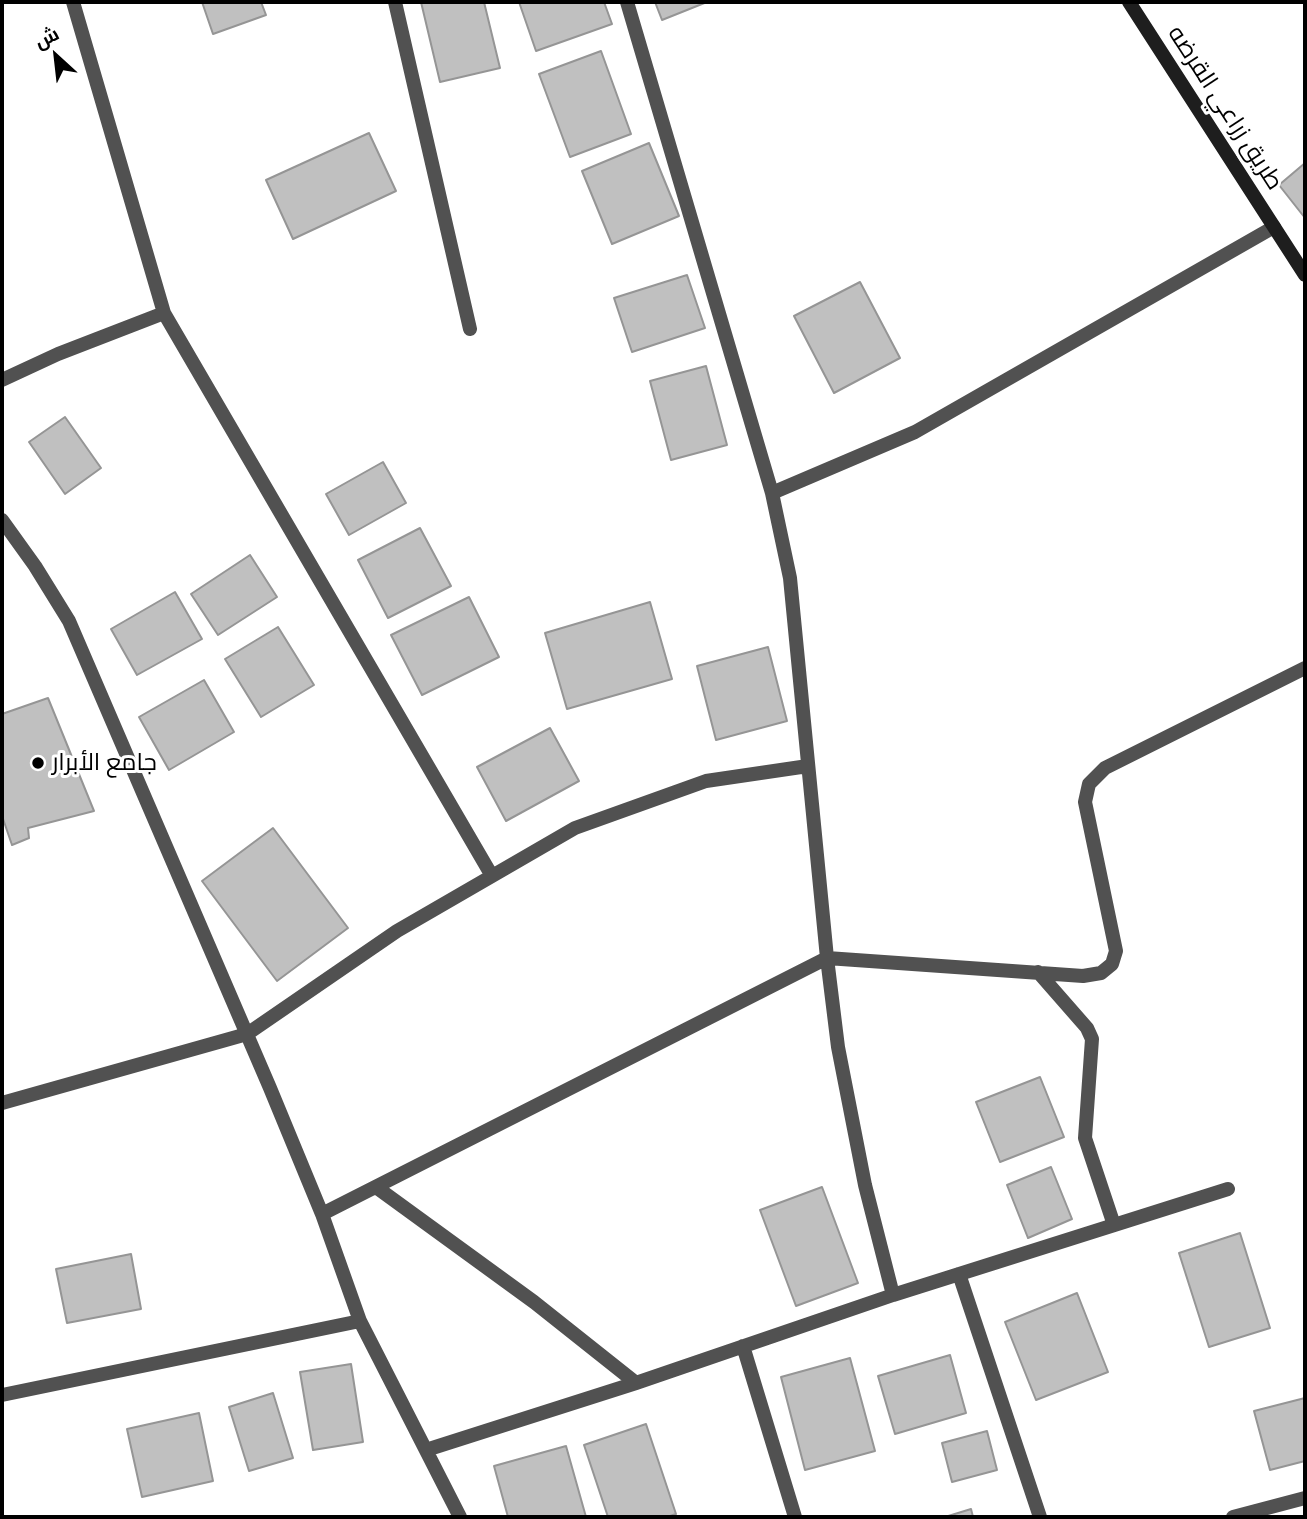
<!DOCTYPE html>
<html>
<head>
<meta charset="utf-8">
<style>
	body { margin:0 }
	#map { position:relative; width:1307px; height:1519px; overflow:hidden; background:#fff; font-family:"IBM Plex Sans",Cairo,sans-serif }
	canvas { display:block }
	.frame { position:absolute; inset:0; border:4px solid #000; pointer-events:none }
	.north { position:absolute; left:21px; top:21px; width:70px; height:70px; -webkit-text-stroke:5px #fff; paint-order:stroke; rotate:333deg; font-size:19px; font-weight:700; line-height:28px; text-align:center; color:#000 }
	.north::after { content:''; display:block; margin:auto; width:24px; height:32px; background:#000; clip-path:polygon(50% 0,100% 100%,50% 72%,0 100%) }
</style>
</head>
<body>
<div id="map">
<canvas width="1307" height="1519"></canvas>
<div class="frame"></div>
<div class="north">ش</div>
</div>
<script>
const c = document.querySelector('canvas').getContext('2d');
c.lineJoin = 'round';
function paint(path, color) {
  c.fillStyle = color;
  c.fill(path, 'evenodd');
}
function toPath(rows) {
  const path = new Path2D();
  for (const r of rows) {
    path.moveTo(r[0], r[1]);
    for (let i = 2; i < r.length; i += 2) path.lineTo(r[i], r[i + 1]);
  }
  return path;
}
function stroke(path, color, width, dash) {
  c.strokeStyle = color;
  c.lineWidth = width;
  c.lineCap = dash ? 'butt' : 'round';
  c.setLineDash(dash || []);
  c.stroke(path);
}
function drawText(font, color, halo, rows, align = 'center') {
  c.font = font + ' "IBM Plex Sans",Cairo,sans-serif';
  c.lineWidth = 6;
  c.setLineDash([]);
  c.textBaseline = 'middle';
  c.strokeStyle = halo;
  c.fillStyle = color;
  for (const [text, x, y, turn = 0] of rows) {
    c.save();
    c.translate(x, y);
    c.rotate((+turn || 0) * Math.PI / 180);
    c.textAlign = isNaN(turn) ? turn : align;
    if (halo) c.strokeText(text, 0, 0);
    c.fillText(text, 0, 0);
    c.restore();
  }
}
const building = toPath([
	[202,2,261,2,266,15,213,34,202,2],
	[421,2,484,2,500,68,440,82,421,2],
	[519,2,604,2,612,24,536,51,519,2],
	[655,2,707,2,662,20,655,2],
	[601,51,631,134,570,157,539,74,601,51],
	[369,133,396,191,293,239,266,180,369,133],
	[649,143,679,216,612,244,582,171,649,143],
	[1305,163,1305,218,1279,185,1305,163],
	[687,275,705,328,632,352,614,298,687,275],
	[860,282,900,358,834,393,794,316,860,282],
	[706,366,727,445,671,460,650,381,706,366],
	[65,417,101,468,65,494,29,442,65,417],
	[383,462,406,503,349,535,326,494,383,462],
	[420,528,451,586,388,618,358,560,420,528],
	[250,555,277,597,218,635,191,594,250,555],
	[175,592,202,639,137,675,111,629,175,592],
	[469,597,499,657,422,695,391,635,469,597],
	[650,602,672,679,567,709,545,633,650,602],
	[278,627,314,685,261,717,225,659,278,627],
	[768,647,787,721,716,740,697,666,768,647],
	[204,680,234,732,169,770,139,717,204,680],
	[48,698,94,811,28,828,29,838,12,845,2,816,2,714,48,698],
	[550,728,579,781,506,821,477,767,550,728],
	[273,828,348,928,277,981,202,881,273,828],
	[1040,1077,1064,1137,1000,1162,976,1102,1040,1077],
	[1051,1167,1072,1219,1028,1238,1007,1185,1051,1167],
	[822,1187,858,1283,796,1306,760,1210,822,1187],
	[1240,1233,1270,1328,1209,1347,1179,1253,1240,1233],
	[131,1254,141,1309,67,1323,56,1269,131,1254],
	[1077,1293,1108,1372,1036,1400,1005,1322,1077,1293],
	[950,1355,966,1413,895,1434,878,1376,950,1355],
	[850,1358,875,1451,805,1470,781,1377,850,1358],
	[351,1364,363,1442,313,1450,300,1372,351,1364],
	[273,1393,293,1458,249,1471,229,1407,273,1393],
	[1305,1398,1305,1461,1270,1470,1254,1411,1305,1398],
	[199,1413,213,1481,142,1497,127,1429,199,1413],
	[646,1424,676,1514,667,1517,608,1517,584,1445,646,1424],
	[987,1431,997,1470,952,1482,942,1443,987,1431],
	[566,1446,586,1517,508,1517,494,1466,566,1446],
	[971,1509,973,1517,945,1517,971,1509]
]);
paint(building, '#c0c0c0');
stroke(building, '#959595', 2);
stroke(toPath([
	[73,2,164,313,492,876],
	[395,2,470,329],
	[627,2,772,493,790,578,827,958,838,1047,865,1185,893,1295],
	[2,380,58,354,164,313],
	[772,493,915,432,1274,227],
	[2,520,35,566,69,621,270,1088,322,1214,360,1321,460,1517],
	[1038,972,1087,1028,1092,1039,1085,1138,1114,1225],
	[2,1103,247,1034,397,931,575,828,706,781,808,766],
	[376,1187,534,1302,636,1383],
	[322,1214,827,958,1083,976,1101,973,1112,964,1116,951,1085,802,1089,784,1105,768,1305,668],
	[959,1274,1040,1517],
	[743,1346,795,1517],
	[2,1395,360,1321],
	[426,1450,636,1383,893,1295,1228,1189],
	[1233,1517,1305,1498]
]), '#515151', 14);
stroke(toPath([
	[1129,2,1305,275]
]), '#1e1e1e', 14);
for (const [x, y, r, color] of [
	[38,763,7,"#000"]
]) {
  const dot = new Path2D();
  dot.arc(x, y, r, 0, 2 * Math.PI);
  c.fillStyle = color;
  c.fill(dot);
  stroke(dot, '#fff', 2.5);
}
drawText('24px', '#000', '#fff', [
	["طريق زراعي القرضه",1225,108,57]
]);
drawText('24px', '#000', '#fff', [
	["جامع الأبرار",52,763]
], 'left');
</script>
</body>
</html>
